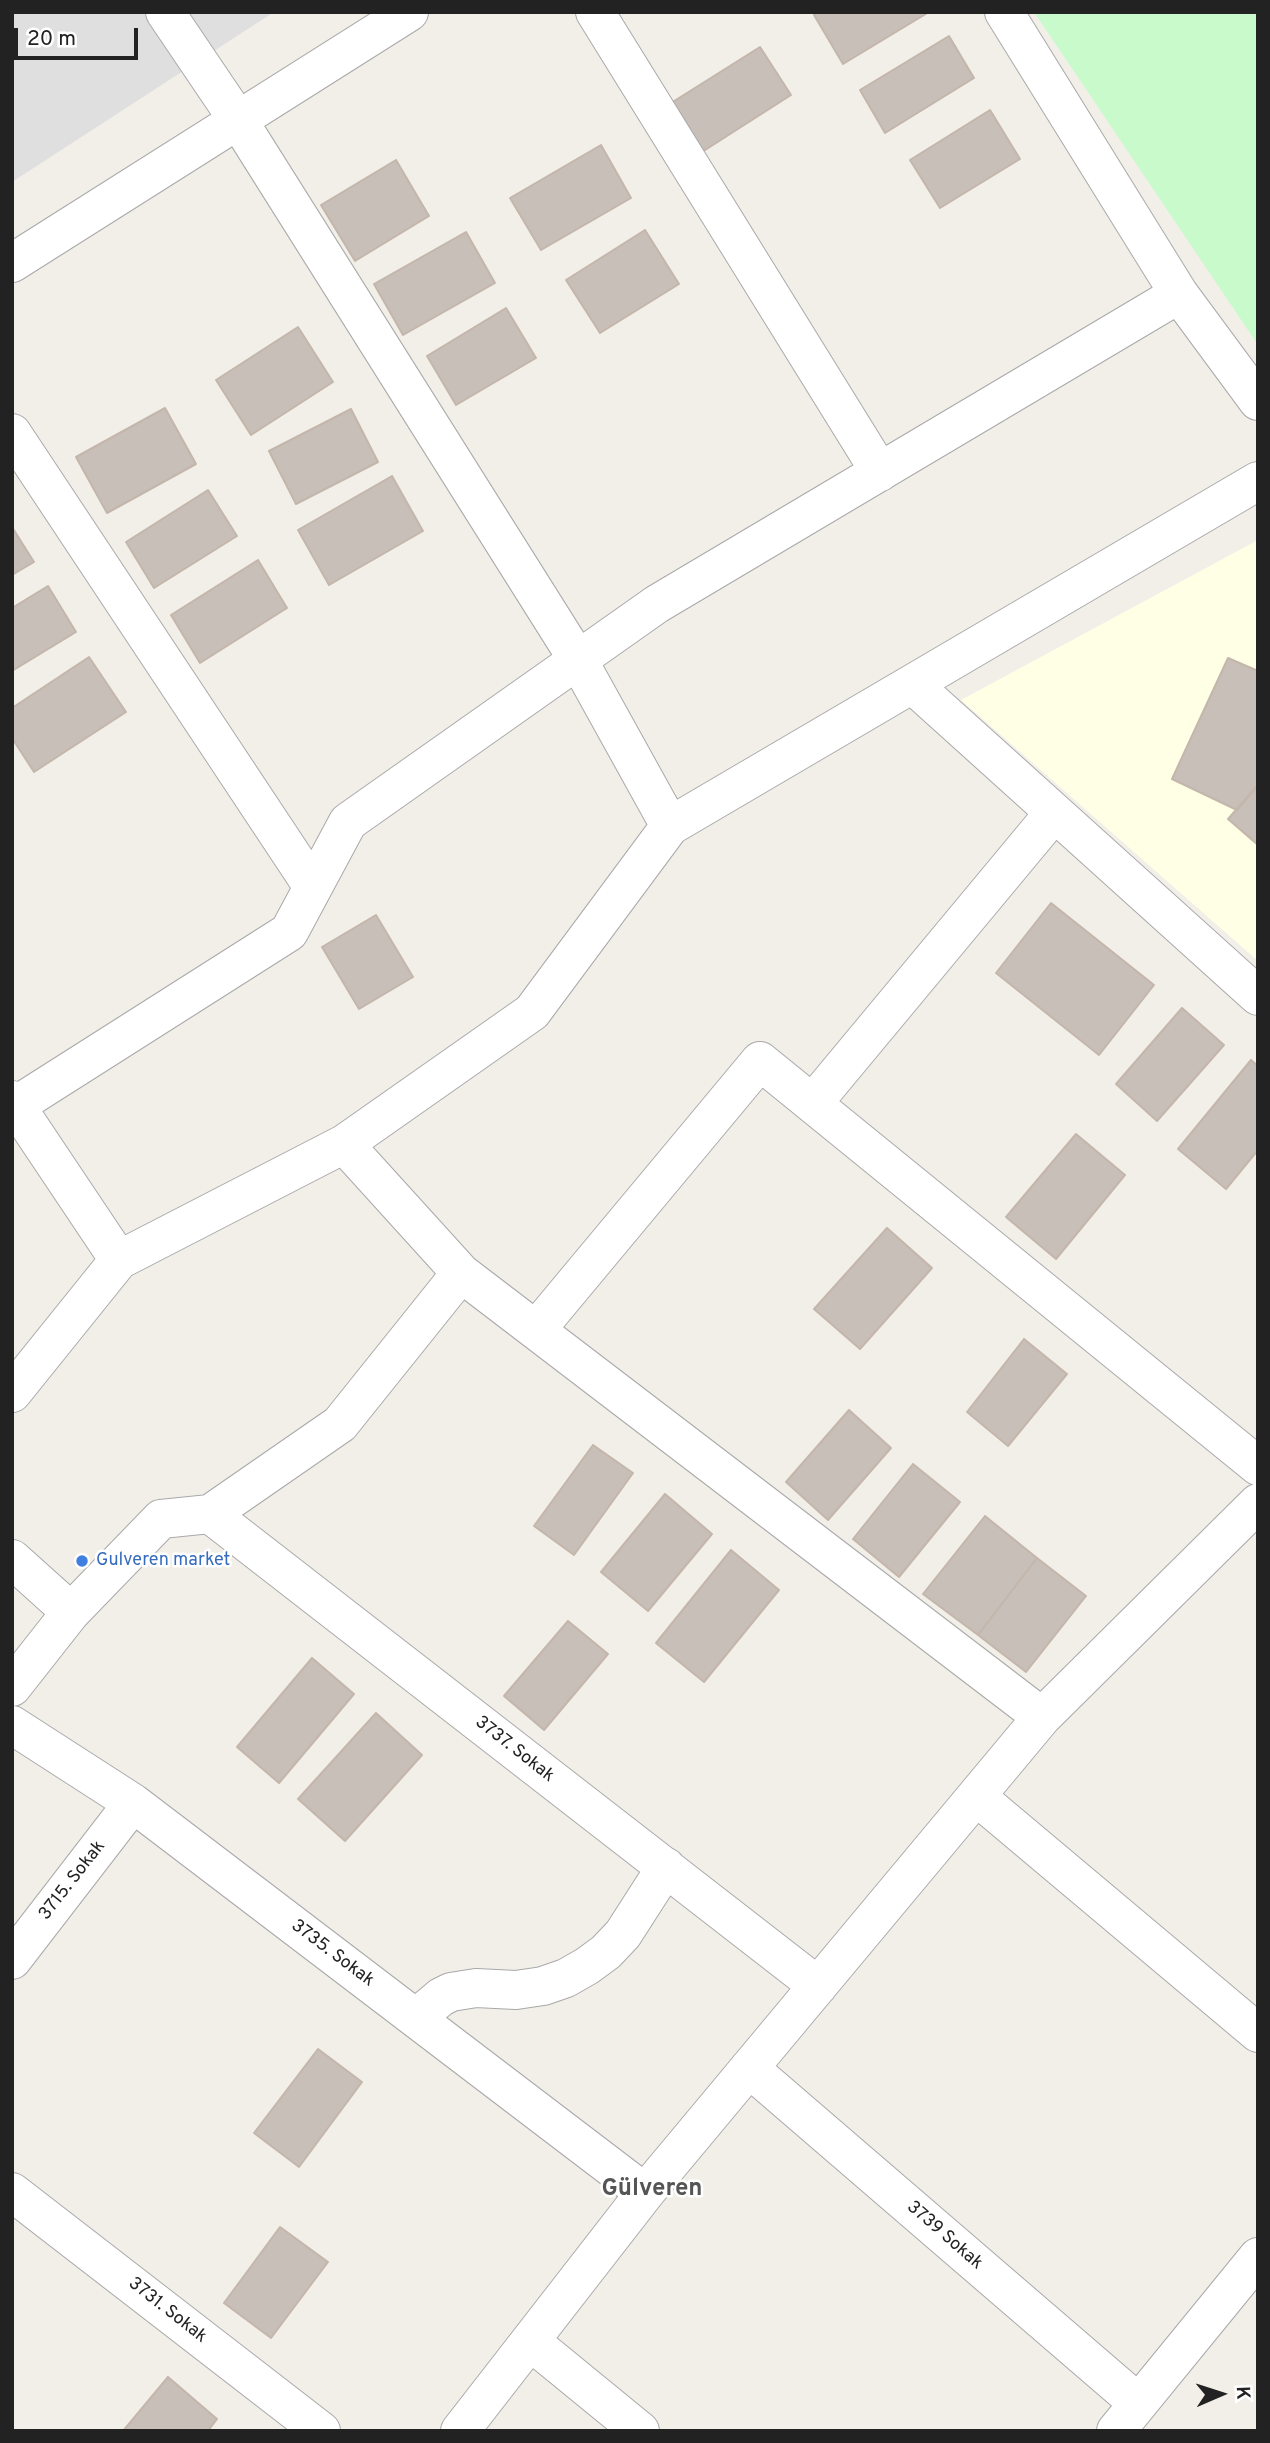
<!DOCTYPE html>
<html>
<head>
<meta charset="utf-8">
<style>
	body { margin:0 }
	#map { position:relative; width:1270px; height:2443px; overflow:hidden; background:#f2efe9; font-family:Overpass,sans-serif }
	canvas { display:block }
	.frame { position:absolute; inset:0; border:14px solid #222; pointer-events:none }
	.north { position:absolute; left:1186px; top:2359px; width:70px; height:70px; -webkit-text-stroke:5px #fff; paint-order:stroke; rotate:87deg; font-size:19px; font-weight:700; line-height:28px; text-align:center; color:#222 }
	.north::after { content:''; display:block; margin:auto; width:24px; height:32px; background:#222; clip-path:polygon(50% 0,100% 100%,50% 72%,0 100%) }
	.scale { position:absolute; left:14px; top:28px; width:124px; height:32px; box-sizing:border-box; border:4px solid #222; border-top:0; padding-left:9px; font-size:21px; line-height:24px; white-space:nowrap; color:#222; -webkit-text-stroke:5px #fff; paint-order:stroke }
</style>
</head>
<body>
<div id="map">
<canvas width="1270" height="2443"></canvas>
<div class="frame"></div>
<div class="north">K</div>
<div class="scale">20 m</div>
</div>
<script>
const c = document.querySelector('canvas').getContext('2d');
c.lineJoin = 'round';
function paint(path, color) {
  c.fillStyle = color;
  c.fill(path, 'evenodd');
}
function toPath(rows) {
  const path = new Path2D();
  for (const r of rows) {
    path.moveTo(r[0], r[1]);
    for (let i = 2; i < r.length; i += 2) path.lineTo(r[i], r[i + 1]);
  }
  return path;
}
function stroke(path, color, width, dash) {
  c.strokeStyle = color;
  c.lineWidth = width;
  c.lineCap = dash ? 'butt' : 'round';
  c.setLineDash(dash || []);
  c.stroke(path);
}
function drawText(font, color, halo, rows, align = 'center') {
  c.font = font + ' Overpass,sans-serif';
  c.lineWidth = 5;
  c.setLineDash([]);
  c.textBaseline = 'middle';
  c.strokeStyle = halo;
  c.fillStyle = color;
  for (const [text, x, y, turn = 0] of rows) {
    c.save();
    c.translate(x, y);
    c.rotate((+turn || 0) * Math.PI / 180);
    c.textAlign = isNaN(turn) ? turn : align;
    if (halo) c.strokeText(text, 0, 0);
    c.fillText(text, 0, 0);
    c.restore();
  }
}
paint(toPath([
	[12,12,274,12,12,182]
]), '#e0dfdf');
paint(toPath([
	[1258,540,1258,961,961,700]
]), '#ffffe5');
paint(toPath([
	[1034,12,1258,12,1258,345]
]), '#c8facc');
const building = toPath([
	[819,12,929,12,843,64,814,15,819,12],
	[949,36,974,78,885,133,860,90,949,36],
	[760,47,791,95,702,152,671,103,760,47],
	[990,110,1020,159,940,208,910,160,990,110],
	[601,145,631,198,541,250,510,198,601,145],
	[396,160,429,216,355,261,321,205,396,160],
	[645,230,679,284,600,333,566,280,645,230],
	[466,232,495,283,403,335,374,284,466,232],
	[506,308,536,358,456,405,427,356,506,308],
	[298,327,333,382,251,435,216,380,298,327],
	[165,408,196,464,107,513,76,457,165,408],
	[351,409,378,462,296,504,269,451,351,409],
	[392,476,423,531,329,585,298,530,392,476],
	[208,490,237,536,154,588,126,542,208,490],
	[12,527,34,562,12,575,12,527],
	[258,560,287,608,200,663,171,615,258,560],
	[48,586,76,632,12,671,12,608,48,586],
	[89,657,126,712,34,772,12,738,12,708,89,657],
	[1228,658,1258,671,1258,785,1237,810,1172,779,1228,658],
	[1258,785,1258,845,1228,819,1258,785],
	[1051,903,1154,985,1099,1055,996,973,1051,903],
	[376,915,413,977,359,1009,322,947,376,915],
	[1182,1008,1224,1045,1157,1121,1116,1084,1182,1008],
	[1251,1060,1258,1066,1258,1150,1226,1189,1178,1149,1251,1060],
	[1076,1134,1125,1175,1056,1259,1006,1217,1076,1134],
	[887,1228,932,1268,860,1349,814,1309,887,1228],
	[1024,1339,1067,1374,1008,1446,967,1412,1024,1339],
	[849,1410,891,1448,828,1520,786,1482,849,1410],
	[593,1445,633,1473,574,1555,534,1526,593,1445],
	[913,1464,960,1502,899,1577,853,1539,913,1464],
	[665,1494,712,1534,648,1611,601,1572,665,1494],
	[985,1516,1037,1558,978,1635,923,1594,985,1516],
	[731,1550,779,1590,704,1682,656,1643,731,1550],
	[1037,1558,1086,1596,1026,1672,978,1635,1037,1558],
	[568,1621,608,1654,544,1730,504,1696,568,1621],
	[312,1658,354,1694,279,1783,237,1747,312,1658],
	[376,1713,422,1755,345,1841,298,1799,376,1713],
	[318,2049,362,2082,299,2167,254,2133,318,2049],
	[280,2227,328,2262,271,2338,224,2303,280,2227],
	[168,2377,217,2419,208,2431,123,2431,168,2377]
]);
paint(building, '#c7bfb8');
stroke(building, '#c4b6ab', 2);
const minor = toPath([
	[165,12,238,120,578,660,670,826],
	[595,12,880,472],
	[1004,12,1179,294,1258,401],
	[12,263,409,12],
	[12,433,313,887],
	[912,684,1258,996],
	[12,1100,119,1260],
	[813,1103,1054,813],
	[12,1108,289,932,348,822,657,604,1179,294],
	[344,1144,461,1273,1042,1717],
	[536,1330,760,1061,1258,1466],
	[12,1393,119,1260,344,1144,532,1012,670,826,1258,481],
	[210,1514,818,1986],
	[12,1559,71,1612],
	[12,1687,71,1612,161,1519,210,1514,340,1424,461,1273],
	[12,1725,133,1803,645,2193],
	[976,1796,1258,2033],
	[12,1960,133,1803],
	[416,2018,441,1997,451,1992,476,1988,516,1990,543,1986,566,1978,587,1966,606,1952,623,1934,666,1867],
	[749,2068,1138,2403],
	[12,2192,321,2431],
	[530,2341,640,2431],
	[460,2431,645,2193,1042,1717,1258,1503],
	[1116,2431,1258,2257]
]);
stroke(minor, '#a9a9a9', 40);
stroke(minor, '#fff', 38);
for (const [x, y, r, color] of [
	[82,1561,7,"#3f7fe0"]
]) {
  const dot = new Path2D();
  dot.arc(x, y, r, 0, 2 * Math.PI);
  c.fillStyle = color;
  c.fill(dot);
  stroke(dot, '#fff', 2.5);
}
drawText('18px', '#366cbe', '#fff', [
	["Gulveren market",96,1561]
], 'left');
drawText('18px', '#222', '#fff', [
	["3737. Sokak",514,1750,38],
	["3715. Sokak",73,1881,-52],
	["3735. Sokak",332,1954,37],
	["3739 Sokak",944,2236,41],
	["3731. Sokak",167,2311,38]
]);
drawText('bold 24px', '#555', '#fff', [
	["Gülveren",652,2190]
]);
</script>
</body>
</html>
